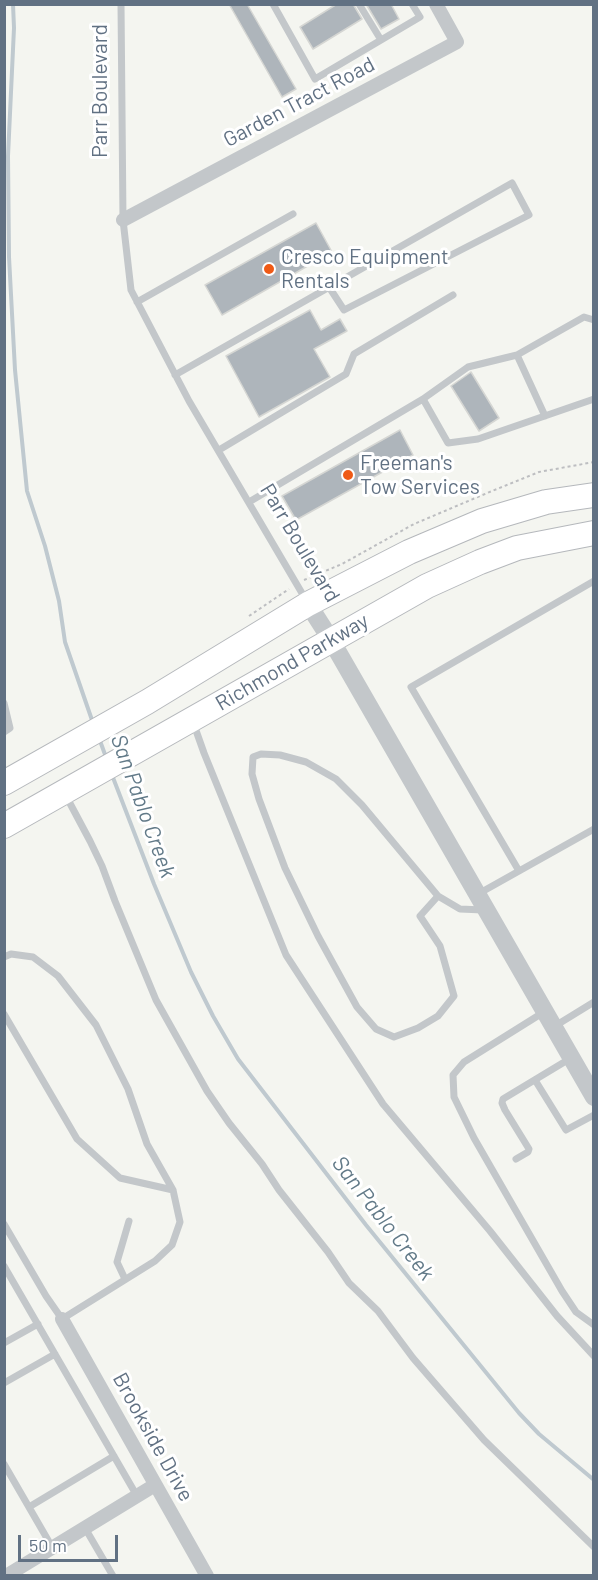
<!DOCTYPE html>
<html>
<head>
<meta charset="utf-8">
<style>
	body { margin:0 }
	#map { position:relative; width:598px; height:1580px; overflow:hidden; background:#f4f5f0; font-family:Barlow,sans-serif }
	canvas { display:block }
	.frame { position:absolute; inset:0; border:6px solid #617183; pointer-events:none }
	.scale { position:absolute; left:18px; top:1535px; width:100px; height:27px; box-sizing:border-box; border:3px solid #617183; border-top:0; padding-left:8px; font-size:18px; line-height:21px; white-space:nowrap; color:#617183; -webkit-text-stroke:4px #fff; paint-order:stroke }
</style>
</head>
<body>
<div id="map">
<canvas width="598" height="1580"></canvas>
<div class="frame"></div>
<div class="scale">50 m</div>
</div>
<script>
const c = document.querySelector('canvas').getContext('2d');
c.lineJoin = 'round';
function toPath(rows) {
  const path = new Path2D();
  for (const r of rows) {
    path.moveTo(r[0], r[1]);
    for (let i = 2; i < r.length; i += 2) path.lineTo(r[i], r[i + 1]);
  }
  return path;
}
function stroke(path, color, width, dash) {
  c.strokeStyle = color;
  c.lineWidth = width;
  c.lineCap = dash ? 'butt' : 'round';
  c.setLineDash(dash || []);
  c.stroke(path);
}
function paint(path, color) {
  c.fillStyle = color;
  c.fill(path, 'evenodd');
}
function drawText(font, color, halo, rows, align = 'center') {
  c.font = font + ' Barlow,sans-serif';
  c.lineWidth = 6;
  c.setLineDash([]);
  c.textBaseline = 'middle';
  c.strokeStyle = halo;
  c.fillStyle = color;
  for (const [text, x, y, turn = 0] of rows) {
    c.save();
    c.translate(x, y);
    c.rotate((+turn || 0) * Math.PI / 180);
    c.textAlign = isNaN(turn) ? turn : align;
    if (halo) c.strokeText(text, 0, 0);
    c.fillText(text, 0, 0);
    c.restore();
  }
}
stroke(toPath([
	[13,4,14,28,8,156,9,257,15,370,27,491,45,546,59,601,65,642,93,723],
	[99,738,107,760],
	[112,775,154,884,191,972,213,1016,238,1059,366,1225,519,1413,539,1434,594,1480]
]), '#bfc9cf', 4);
const building = toPath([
	[229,4,247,4,296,89,282,97,229,4],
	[337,4,353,4,362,19,313,49,300,27,337,4],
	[366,4,391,4,399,19,381,29,366,4],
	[316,223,332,252,222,315,205,285,316,223],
	[310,310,321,330,340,319,347,331,314,349,330,377,259,417,226,356,310,310],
	[471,372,499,418,479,431,451,386,471,372],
	[400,430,413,455,296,520,282,496,400,430]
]);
paint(building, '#aeb5bb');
stroke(building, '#d5d6d3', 1.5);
const trunk = toPath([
	[4,783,147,702,308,604,409,552,482,521,546,502,594,495],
	[4,826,427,586,480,562,517,548,594,533]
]);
stroke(trunk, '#b5b8bc', 26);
stroke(toPath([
	[304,580,342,564,414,524,492,491,539,472,594,462],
	[249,616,289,589]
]), '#bdbec1', 2, [3, 3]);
stroke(toPath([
	[121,4,123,220,131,290,189,401,306,600],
	[273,4,315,79,420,17,412,4],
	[359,4,381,40],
	[137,302,293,214],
	[517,355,545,416],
	[175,375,512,183,529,215,344,310,329,287],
	[423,399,448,443,478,439,594,399],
	[219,450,346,374,354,354,453,295],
	[249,502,423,399,468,367,517,355,584,317,594,320],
	[4,703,10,728,4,732],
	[193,722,204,753,286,955,383,1104,490,1231,557,1316,594,1356],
	[65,794,90,841,102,866,115,901,156,1000,207,1091,229,1123,262,1164,279,1190,328,1252,349,1283,378,1311,413,1358,484,1440,594,1547],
	[519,871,411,687,594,581],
	[478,894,594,829],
	[438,896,420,916,440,946,454,996,438,1016,418,1028,394,1037,376,1029,357,1007,318,936,285,868,259,799,252,774,253,757,261,754,280,755,306,762,336,779,362,805,438,896,460,909,483,910],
	[4,957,11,954,33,957,58,976,96,1025,128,1089,147,1144,173,1190],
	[544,1012,464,1062,453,1075,454,1097,474,1138,562,1291,576,1312,594,1325],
	[4,1014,77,1139,120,1178,173,1190,180,1222,172,1245,155,1261,62,1319,46,1296,4,1224],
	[555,1026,594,1002],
	[535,1080,566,1130,594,1115],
	[516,1159,528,1152,529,1149,505,1110,502,1103,503,1099,571,1058],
	[4,1266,137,1496],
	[125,1279,117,1262,129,1221],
	[4,1343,38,1324],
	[4,1383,55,1354],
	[4,1464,52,1547],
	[29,1507,114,1456],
	[85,1528,113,1576]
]), '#c3c7ca', 7);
stroke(toPath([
	[123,220,457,42,436,4],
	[62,1319,207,1576],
	[6,1576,155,1485]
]), '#c3c7ca', 14);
stroke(toPath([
	[308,604,331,640,594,1097]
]), '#c3c7ca', 18);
stroke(trunk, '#fff', 24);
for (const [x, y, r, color] of [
	[269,269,6,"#ef5a16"],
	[348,475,6,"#ef5a16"]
]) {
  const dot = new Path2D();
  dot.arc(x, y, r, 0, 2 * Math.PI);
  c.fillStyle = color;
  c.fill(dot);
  stroke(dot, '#fff', 2);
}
drawText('21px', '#617183', '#fff', [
	["Parr Boulevard",100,91,-90],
	["Garden Tract Road",299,102,-28],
	["Parr Boulevard",300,543,59],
	["Richmond Parkway",292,662,-30],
	["Brookside Drive",153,1437,61]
]);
drawText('21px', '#617183', '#fff', [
	["Cresco Equipment",281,257],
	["Rentals",281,281],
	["Freeman's",360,463],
	["Tow Services",360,487]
], 'left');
drawText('italic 22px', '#627a88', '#fff', [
	["San Pablo Creek",143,806,70],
	["San Pablo Creek",383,1218,52]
]);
</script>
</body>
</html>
